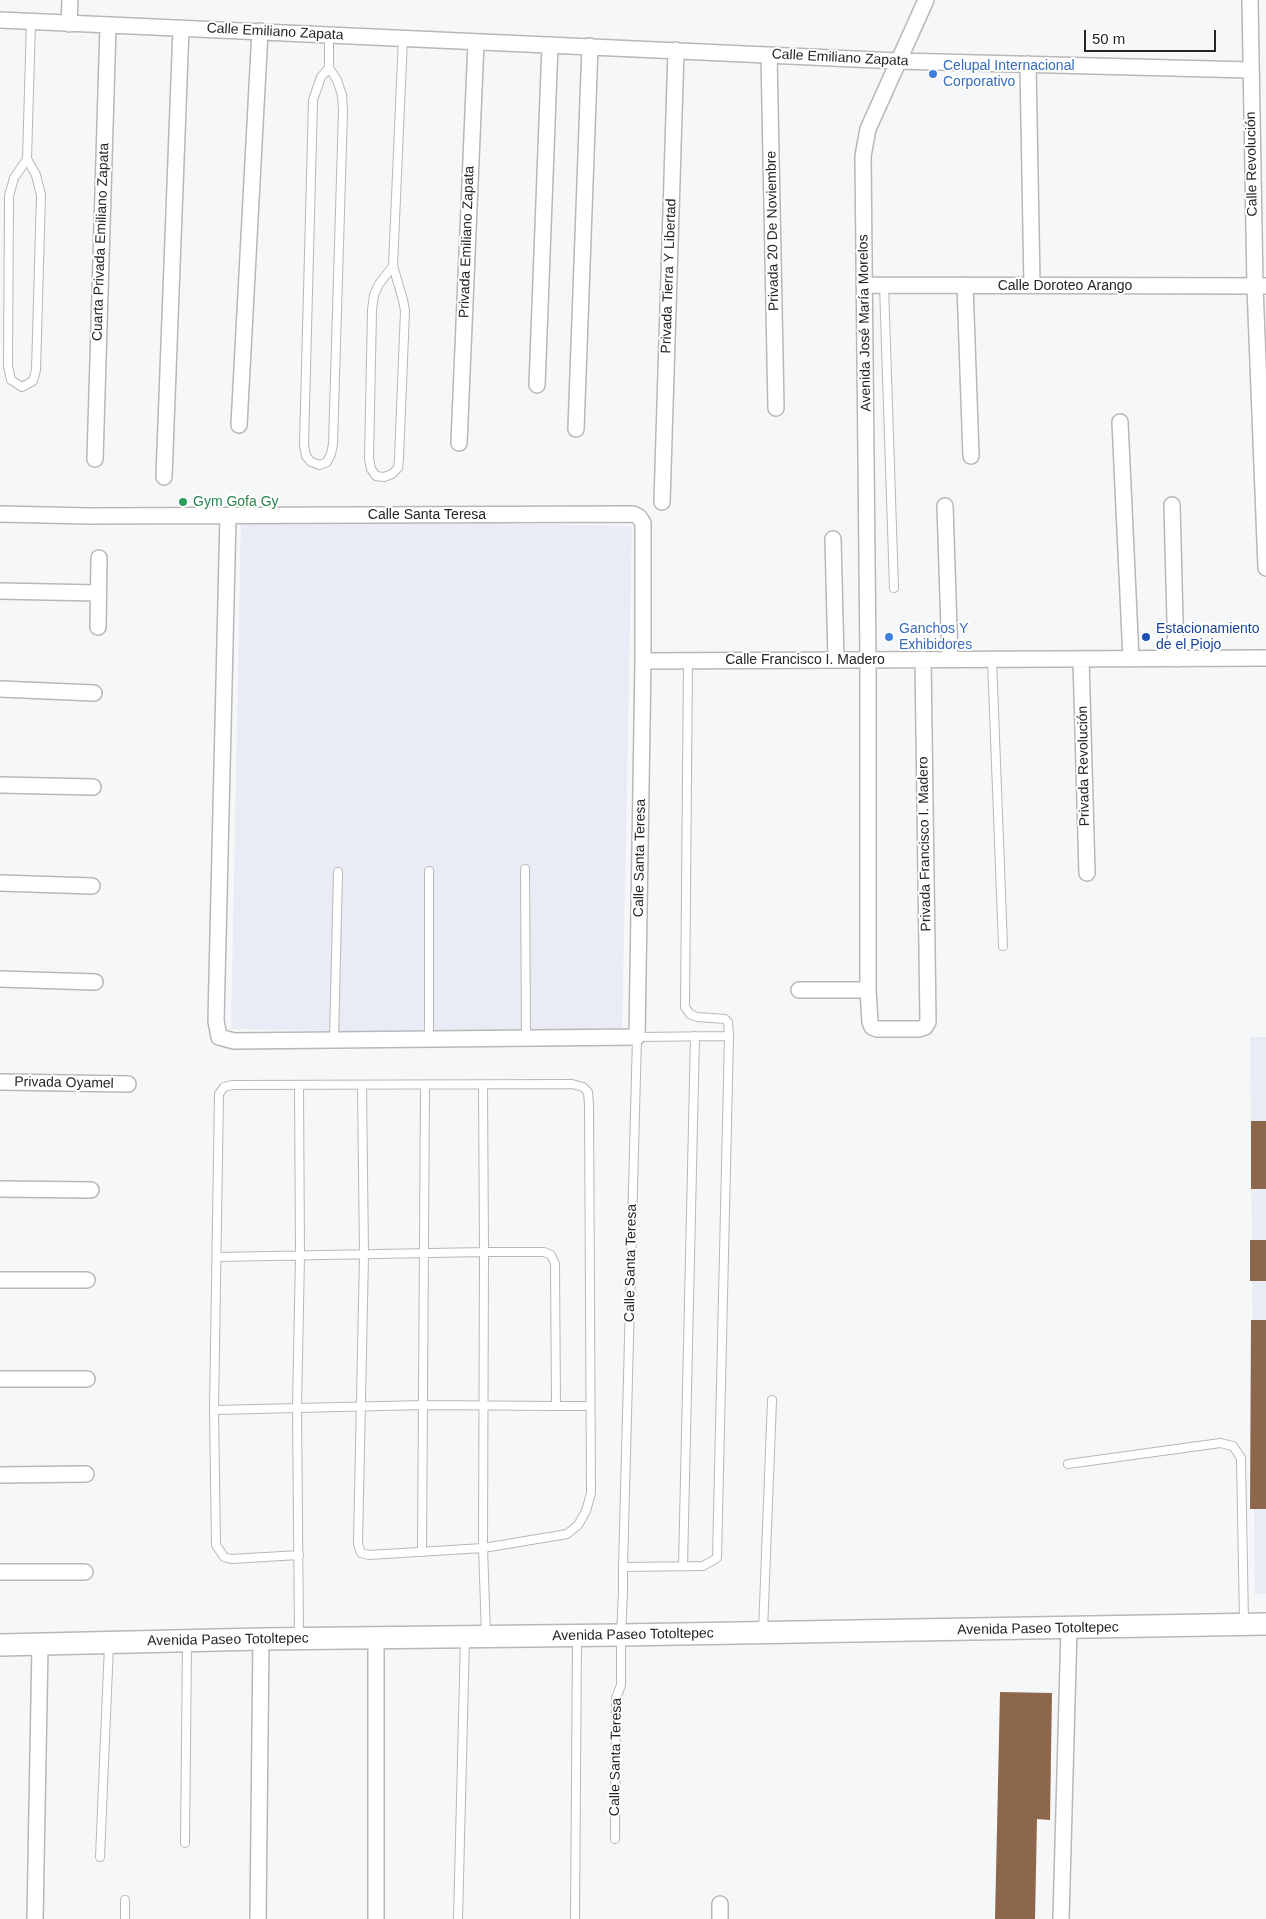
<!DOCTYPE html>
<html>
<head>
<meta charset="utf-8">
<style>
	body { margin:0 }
	#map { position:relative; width:1266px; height:1919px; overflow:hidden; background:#f6f7f9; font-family:Helvetica,sans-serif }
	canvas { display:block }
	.scale { position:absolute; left:1084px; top:30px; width:132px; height:22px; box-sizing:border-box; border:2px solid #252526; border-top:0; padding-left:6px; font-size:15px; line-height:18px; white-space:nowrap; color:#252526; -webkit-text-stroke:4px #fff; paint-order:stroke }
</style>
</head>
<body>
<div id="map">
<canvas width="1266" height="1919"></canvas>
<div class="scale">50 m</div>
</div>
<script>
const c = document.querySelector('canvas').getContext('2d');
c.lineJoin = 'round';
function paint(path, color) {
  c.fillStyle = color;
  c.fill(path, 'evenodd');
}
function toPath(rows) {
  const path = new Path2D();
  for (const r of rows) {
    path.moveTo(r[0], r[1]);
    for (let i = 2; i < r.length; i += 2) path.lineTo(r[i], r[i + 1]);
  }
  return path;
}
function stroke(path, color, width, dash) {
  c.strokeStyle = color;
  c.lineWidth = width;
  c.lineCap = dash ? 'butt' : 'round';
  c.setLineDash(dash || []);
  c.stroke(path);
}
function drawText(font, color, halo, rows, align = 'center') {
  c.font = font + ' Helvetica,sans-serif';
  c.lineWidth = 4;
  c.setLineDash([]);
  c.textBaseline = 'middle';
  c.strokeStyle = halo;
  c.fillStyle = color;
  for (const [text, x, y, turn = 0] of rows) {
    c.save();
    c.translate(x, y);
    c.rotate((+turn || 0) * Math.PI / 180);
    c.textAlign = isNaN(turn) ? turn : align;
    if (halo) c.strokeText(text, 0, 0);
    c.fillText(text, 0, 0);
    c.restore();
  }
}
paint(toPath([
	[241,518,632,526,622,1036,231,1029],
	[1250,1037,1266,1037,1266,1594,1255,1594]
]), '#eaecf5');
paint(toPath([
	[1251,1121,1266,1121,1266,1189,1251,1189],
	[1250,1240,1266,1240,1266,1281,1250,1281],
	[1251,1320,1266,1320,1266,1509,1250,1509],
	[1000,1692,1052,1693,1050,1820,1037,1819,1035,1919,995,1919]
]), '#8d674b');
const lane = toPath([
	[329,68,337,80,342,95,343,111,333,444,331,454,327,462,320,465,311,462,306,456,304,445,313,100,321,77,329,68,329,35],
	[27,159,36,175,41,195,36,370,33,381,22,387,11,380,8,366,9,196,14,178,27,159,31,22],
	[393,266,379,284,374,295,372,310,369,459,371,469,376,476,384,477,392,474,398,468,399,458,405,311,403,300,393,266,403,38],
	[884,285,894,588],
	[992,659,1003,946],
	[688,661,685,1007,690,1014,697,1017,725,1019,728,1022,729,1036],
	[525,869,526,1039],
	[429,871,429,1039],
	[334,1040,338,872],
	[483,1085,484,1252,483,1548,486,1635],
	[299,1086,300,1256,297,1407,299,1636],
	[556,1406,590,1406],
	[214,1410,424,1405,556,1406,555,1264,551,1255,544,1252,484,1252,217,1257],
	[1068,1464,1220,1443,1233,1446,1241,1458,1244,1622],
	[422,1552,425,1085],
	[299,1555,231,1559,224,1557,216,1545,214,1410,219,1094,224,1087,232,1085,572,1084,583,1087,588,1092,589,1105,591,1493,586,1511,578,1525,567,1534,483,1548,369,1555,361,1553,358,1544,364,1255,362,1085],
	[683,1566,695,1036],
	[763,1631,772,1400],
	[615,1839,616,1698,621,1685,621,1635,623,1592,623,1567,637,1037,729,1036,717,1558,703,1566,623,1567],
	[185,1843,187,1643],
	[100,1857,109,1645],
	[125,1919,125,1900],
	[458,1919,465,1638],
	[575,1919,577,1637]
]);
const street = toPath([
	[1250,0,1255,286,1266,568],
	[0,20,898,61,1250,70],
	[69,24,70,0],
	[769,55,776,408],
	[1028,64,1032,285],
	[864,285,1266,286],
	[965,285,971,456],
	[537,385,550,45],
	[1120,422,1131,659],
	[239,425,260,31],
	[576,429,590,46],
	[459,443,476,42],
	[95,459,108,26],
	[164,477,181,28],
	[662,502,676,50],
	[1172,505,1176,659],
	[945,506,950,659],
	[0,514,90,516,633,514,639,517,643,523,643,661,637,1037,234,1041,219,1037,216,1021,228,516],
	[833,539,836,660],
	[0,591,97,593],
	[98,627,99,558],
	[923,659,928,1022,925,1027,919,1029,877,1029,872,1027,870,1022,868,990,868,660,863,156,868,129,926,0],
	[1081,659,1087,873],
	[643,661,1266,658],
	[0,689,94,693],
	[0,785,93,787],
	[0,883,92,886],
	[0,979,95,982],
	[799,990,868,990],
	[0,1082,128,1084],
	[0,1189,91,1190],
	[0,1280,87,1280],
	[0,1379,87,1379],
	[0,1475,86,1474],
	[0,1572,85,1572],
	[376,1637,376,1919],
	[35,1919,40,1645],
	[258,1919,261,1639],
	[720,1919,720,1904],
	[1061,1919,1069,1628]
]);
const secondary = toPath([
	[0,1645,261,1639,621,1635,1266,1624]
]);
stroke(lane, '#b8b8ba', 10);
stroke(street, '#b8b8ba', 18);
stroke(secondary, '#b8b8ba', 24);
stroke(lane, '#fff', 8);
stroke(street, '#fff', 15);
stroke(secondary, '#fff', 21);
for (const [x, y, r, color] of [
	[933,74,5,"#3f7fe0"],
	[183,502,5,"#2e9e5b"],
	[889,637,5,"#3f7fe0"],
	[1146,637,5,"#1a4fb4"]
]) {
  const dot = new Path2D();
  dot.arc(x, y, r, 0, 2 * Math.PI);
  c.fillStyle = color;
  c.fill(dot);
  stroke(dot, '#fff', 2);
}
drawText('14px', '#252526', '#fff', [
	["Calle Emiliano Zapata",275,32,3],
	["Calle Emiliano Zapata",840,58,3],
	["Calle Revolución",1252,164,-91],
	["Privada 20 De Noviembre",773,231,-91],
	["Cuarta Privada Emiliano Zapata",101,242,-88],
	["Privada Emiliano Zapata",467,242,-88],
	["Privada Tierra Y Libertad",669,276,-88],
	["Calle Doroteo Arango",1065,286],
	["Avenida José María Morelos",865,323,-91],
	["Calle Santa Teresa",427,515],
	["Calle Francisco I. Madero",805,660],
	["Privada Revolución",1084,766,-91],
	["Privada Francisco I. Madero",925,844,-91],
	["Calle Santa Teresa",640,858,-89],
	["Privada Oyamel",64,1083,1],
	["Calle Santa Teresa",631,1263,-89],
	["Avenida Paseo Totoltepec",1038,1629,-1],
	["Avenida Paseo Totoltepec",633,1635,-1],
	["Avenida Paseo Totoltepec",228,1640,-1],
	["Calle Santa Teresa",616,1757,-89]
]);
drawText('14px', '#366cbe', '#fff', [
	["Celupal Internacional",943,66],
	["Corporativo",943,82],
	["Ganchos Y",899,629],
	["Exhibidores",899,645]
], 'left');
drawText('14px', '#27864d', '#fff', [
	["Gym Gofa Gy",193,502]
], 'left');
drawText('14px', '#164399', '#fff', [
	["Estacionamiento",1156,629],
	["de el Piojo",1156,645]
], 'left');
</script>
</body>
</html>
